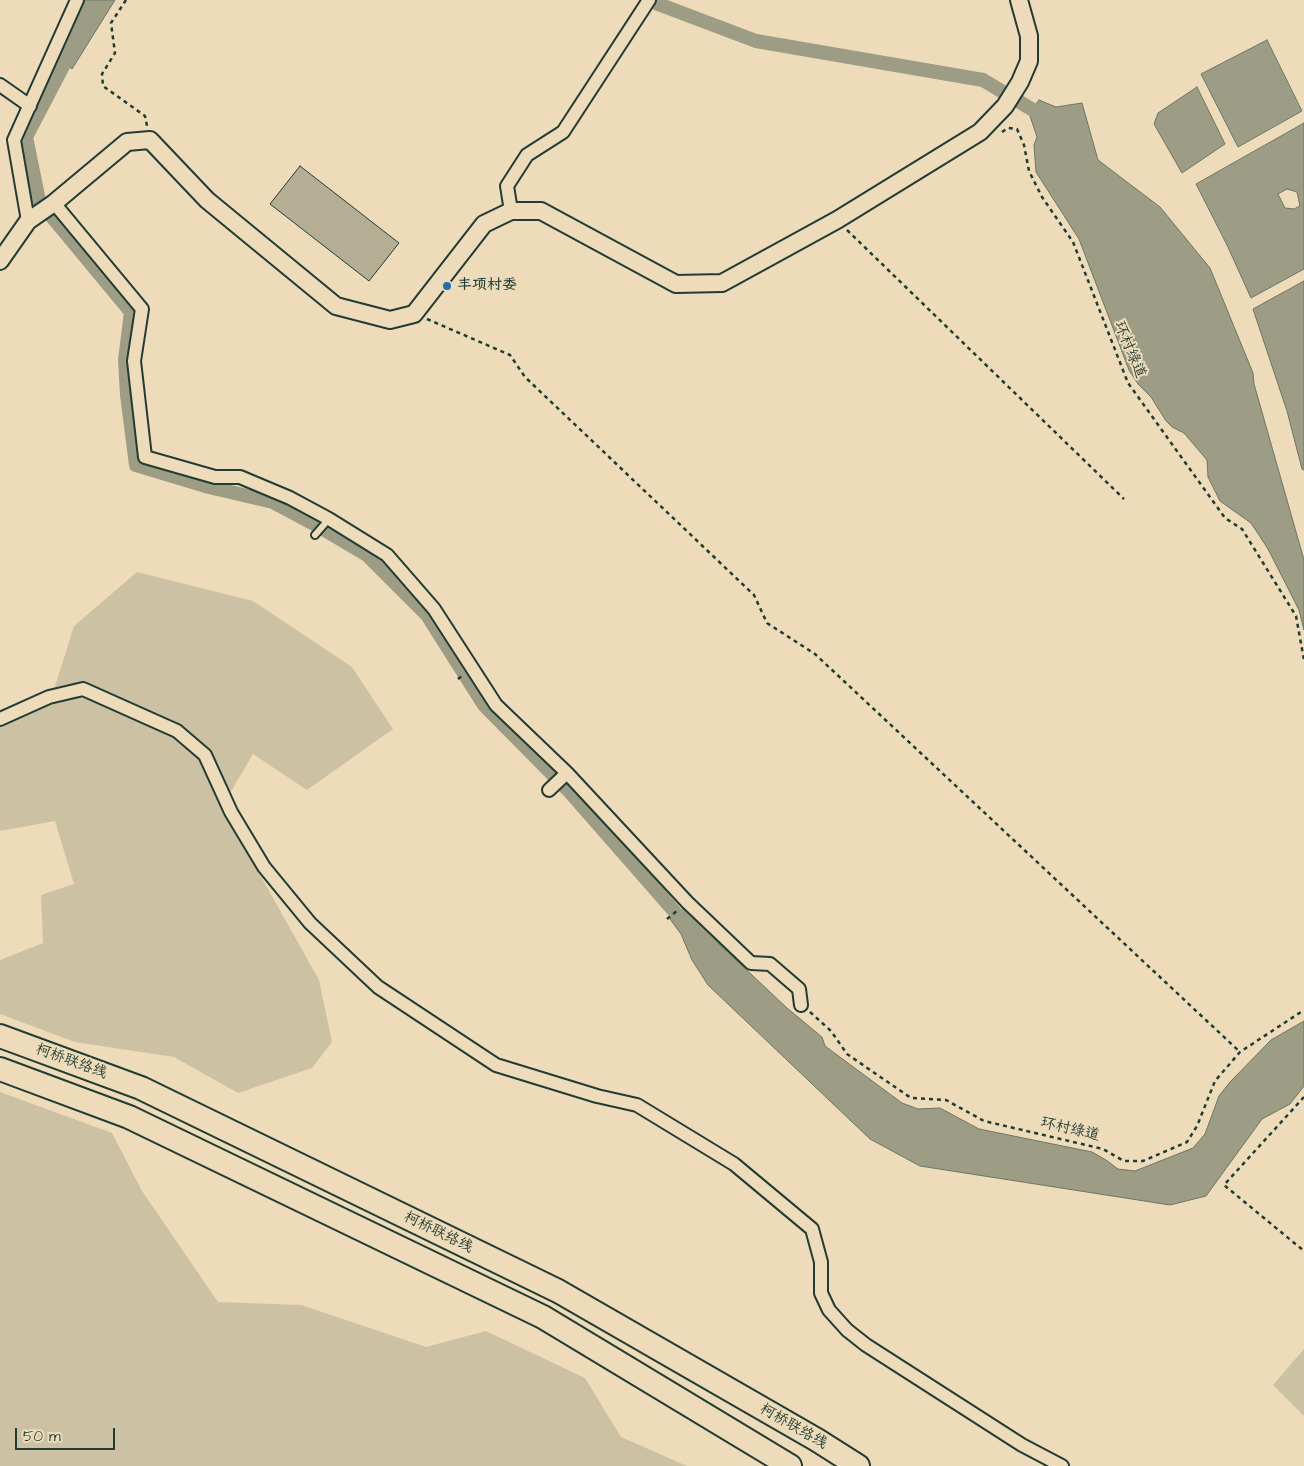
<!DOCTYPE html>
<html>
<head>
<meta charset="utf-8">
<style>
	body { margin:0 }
	#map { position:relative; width:1304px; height:1466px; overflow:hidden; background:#eedbb9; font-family:"Architects Daughter",sans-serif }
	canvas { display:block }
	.scale { position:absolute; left:15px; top:1428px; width:100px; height:22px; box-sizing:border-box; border:2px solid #1f3d34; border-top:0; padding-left:6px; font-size:15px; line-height:18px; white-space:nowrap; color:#1f3d34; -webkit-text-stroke:4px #eedbb9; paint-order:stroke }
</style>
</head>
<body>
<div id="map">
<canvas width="1304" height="1466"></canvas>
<div class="scale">50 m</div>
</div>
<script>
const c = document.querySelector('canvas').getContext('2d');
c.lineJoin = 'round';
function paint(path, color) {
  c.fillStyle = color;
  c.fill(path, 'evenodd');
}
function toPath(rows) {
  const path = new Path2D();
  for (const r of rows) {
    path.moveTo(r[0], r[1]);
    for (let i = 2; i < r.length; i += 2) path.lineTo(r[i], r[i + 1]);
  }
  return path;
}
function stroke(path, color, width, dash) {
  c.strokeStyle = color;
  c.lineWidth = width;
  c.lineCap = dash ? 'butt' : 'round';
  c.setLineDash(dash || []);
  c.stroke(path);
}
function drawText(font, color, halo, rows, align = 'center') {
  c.font = font + ' "Architects Daughter","LXGW WenKai TC",sans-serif';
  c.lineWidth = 4;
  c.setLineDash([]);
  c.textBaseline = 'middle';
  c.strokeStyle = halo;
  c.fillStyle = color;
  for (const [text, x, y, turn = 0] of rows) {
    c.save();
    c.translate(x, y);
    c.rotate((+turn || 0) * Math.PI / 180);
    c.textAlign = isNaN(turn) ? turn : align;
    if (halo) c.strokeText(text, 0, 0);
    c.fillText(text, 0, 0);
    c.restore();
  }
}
paint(toPath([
	[137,572,253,601,352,667,393,729,307,790,253,754,222,807,319,980,332,1042,312,1068,238,1093,174,1057,75,1042,0,1014,0,960,43,943,41,895,74,884,55,821,0,831,0,724,51,699,74,626],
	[0,1092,112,1133,142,1191,218,1302,301,1305,426,1347,486,1331,585,1378,621,1437,687,1466,0,1466],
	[1304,1349,1304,1416,1273,1385]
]), '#ccc2a3');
const water = toPath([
	[80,0,115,0,72,69,55,56,80,0],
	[1267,40,1302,111,1238,147,1201,74,1267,40],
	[1197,87,1225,144,1182,173,1154,124,1158,113,1197,87],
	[1039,100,1056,107,1082,103,1098,160,1160,207,1210,268,1253,373,1254,384,1304,560,1304,630,1299,610,1268,549,1251,523,1220,501,1208,477,1207,460,1184,433,1172,427,1166,421,1151,397,1138,384,1129,370,1079,239,1036,172,1034,145,1037,137,1029,113,1039,100],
	[1304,123,1304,269,1251,298,1227,245,1196,184,1304,123],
	[1287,189,1297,192,1300,206,1294,209,1285,208,1278,194,1287,189],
	[1304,281,1304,470,1302,469,1287,411,1253,309,1304,281],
	[686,906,719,944,787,1008,822,1037,825,1046,902,1103,918,1109,940,1108,979,1129,1092,1152,1106,1160,1118,1169,1135,1171,1193,1148,1205,1134,1219,1096,1230,1082,1271,1040,1304,1021,1304,1086,1290,1104,1262,1119,1206,1196,1170,1205,920,1166,870,1139,708,985,692,960,681,934,670,919,686,906]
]);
paint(water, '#9c9d84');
stroke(water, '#6a7764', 1);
stroke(toPath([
	[654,0,658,4,756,41,983,80,1048,119],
	[73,47,26,137,39,201,131,312,125,360,127,395,136,465,209,487,273,502,318,526,367,555,427,615,484,705,568,790,688,927]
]), '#9c9d84', 14);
const building = toPath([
	[300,166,399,243,369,281,270,204,300,166]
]);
paint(building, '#b4af94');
stroke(building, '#1f3d34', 1);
const service = toPath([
	[315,535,329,519]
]);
const minor = toPath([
	[0,85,30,106],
	[54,203,142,309,134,361,145,457,215,477,240,477,290,498,329,519,387,555,434,609,496,705,567,773,687,902,751,963,770,964,799,989,801,1005],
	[511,211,507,186,527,155,563,132,649,0],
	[28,221,14,140,77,0],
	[0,719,49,697,83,689,177,731,205,755,231,812,264,867,310,923,378,987,496,1065,597,1096,637,1105,734,1164,812,1229,821,1262,821,1293,829,1310,847,1330,866,1345,1022,1445,1062,1466],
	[549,790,567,773]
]);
const tertiary = toPath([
	[0,261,28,221,54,203,127,142,150,140,207,200,336,306,390,320,414,314,484,224,511,211,541,211,676,284,722,283,837,220,980,132,1005,106,1020,82,1029,61,1029,36,1019,0]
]);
const motorway = toPath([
	[0,1036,141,1088,558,1291,817,1440,858,1466],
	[0,1069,129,1117,543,1317,790,1466]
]);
stroke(service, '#1f3d34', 10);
stroke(minor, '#1f3d34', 16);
stroke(tertiary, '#1f3d34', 20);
stroke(motorway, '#1f3d34', 26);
stroke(toPath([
	[126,0,111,23,115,53,102,74,103,86,145,116,147,126],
	[1002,132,1008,128,1017,129,1024,145,1029,171,1042,197,1073,242,1128,383,1225,518,1242,529,1296,616,1304,660],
	[847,230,1124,499],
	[427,319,510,355,525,377,754,595,767,623,815,654,1240,1052],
	[458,679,463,675],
	[667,919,678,910],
	[810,1012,831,1031,847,1054,911,1098,946,1100,984,1121,1103,1149,1124,1161,1143,1161,1187,1142,1197,1126,1215,1081,1240,1052,1304,1010],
	[1304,1097,1224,1185,1304,1251]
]), '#1f3d34', 2.5, [4, 4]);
stroke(service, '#eedbb9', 6);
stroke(minor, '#eedbb9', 12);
stroke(tertiary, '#eedbb9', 16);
stroke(motorway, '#eedbb9', 22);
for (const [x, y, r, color] of [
	[447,286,5,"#1f6fb2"]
]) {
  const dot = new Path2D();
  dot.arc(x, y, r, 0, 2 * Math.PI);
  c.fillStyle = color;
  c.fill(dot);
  stroke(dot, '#eedbb9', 2);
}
drawText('bold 15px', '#1f3d34', '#eedbb9', [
	["丰项村委",457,286]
], 'left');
drawText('15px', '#1f3d34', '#eedbb9', [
	["环村绿道",1129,350,67],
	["柯桥联络线",71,1062,20],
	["环村绿道",1070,1130,13],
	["柯桥联络线",438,1233,26],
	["柯桥联络线",793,1427,30]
]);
</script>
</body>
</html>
